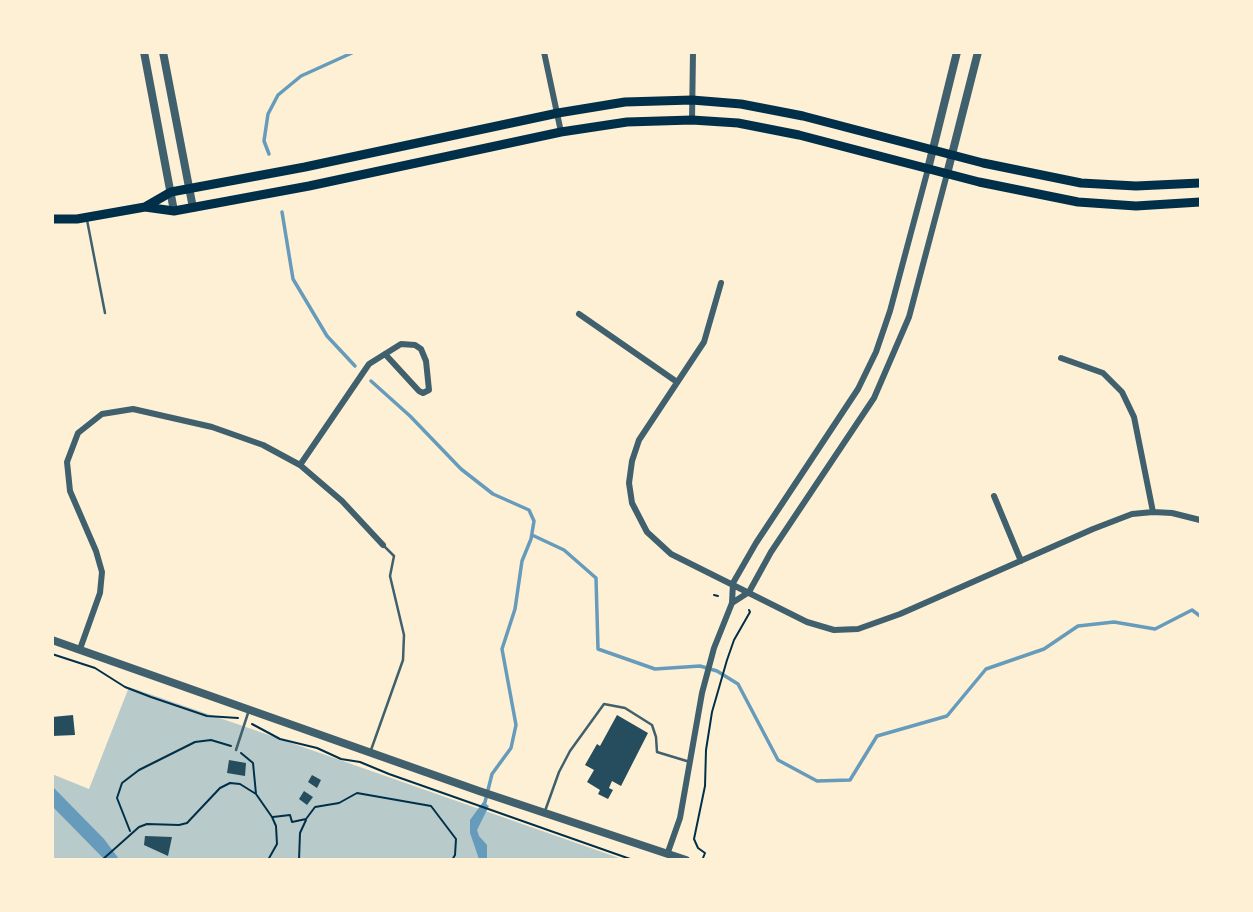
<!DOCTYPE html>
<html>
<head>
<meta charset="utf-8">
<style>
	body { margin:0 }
	#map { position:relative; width:1253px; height:912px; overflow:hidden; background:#fdf0d5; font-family:Overpass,sans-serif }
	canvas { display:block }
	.frame { position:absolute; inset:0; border:54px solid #fdf0d5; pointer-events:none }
</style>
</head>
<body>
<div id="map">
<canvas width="1253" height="912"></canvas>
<div class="frame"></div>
</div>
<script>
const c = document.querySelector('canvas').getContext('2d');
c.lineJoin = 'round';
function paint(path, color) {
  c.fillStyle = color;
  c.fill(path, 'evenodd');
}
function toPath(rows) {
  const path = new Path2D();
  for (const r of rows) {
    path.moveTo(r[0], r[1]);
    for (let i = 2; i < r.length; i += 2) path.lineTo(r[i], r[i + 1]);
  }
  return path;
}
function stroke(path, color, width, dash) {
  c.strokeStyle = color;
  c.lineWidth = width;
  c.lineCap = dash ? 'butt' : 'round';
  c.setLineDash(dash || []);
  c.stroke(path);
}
paint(toPath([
	[129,687,243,726,622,859,53,859,52,774,89,789]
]), '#b9caca');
paint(toPath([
	[52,786,104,839,119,859,104,859,53,807],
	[483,802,489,806,477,830,479,836,487,845,487,859,479,859,470,833,470,820]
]), '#669bbc');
stroke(toPath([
	[269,154,264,141,268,114,278,95,301,76,354,52],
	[282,212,293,279,327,336,355,366],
	[371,381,410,416,461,469,493,494,529,510,534,521,531,539,522,561,515,609,502,649,516,725,511,748,492,774,484,806],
	[532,535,564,550,596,578,598,649,655,669,700,666,717,671,738,684,778,760,817,781,850,780,877,736,947,716,986,669,1044,649,1078,626,1114,622,1155,629,1192,610,1200,616]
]), '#669bbc', 3.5);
paint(toPath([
	[73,715,75,735,52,736,52,717],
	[617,715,648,733,621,786,612,781,609,788,613,790,608,799,598,794,600,790,587,782,594,770,585,765,597,744,600,746],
	[229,760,246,763,245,776,227,773],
	[312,775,321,780,317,788,308,782],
	[304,791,313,797,307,805,299,799],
	[145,836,172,837,168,856,144,845]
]), '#264d5e');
stroke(toPath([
	[714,595,718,596],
	[52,654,95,668,125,687,151,697,207,716,238,718],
	[252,724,280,739,317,748,341,759,360,762,389,774,633,860],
	[241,753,253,763,256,794],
	[273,817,290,815,292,822,306,819,315,807,339,803,357,793,431,806,456,839,455,855,452,860],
	[130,831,117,798,122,783,139,770,195,742,211,740,231,746],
	[703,858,705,853,698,848,694,839,705,786,706,750,712,712,727,660,734,640,750,612,749,610],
	[102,860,139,827,147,824,179,825,187,823,220,788,230,783,240,784,256,794,272,817,276,826,277,844,268,860],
	[299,860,300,833,306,820]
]), '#003049', 2);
stroke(toPath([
	[87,220,105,313],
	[236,750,249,710],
	[371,750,403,660,404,635,390,576,394,556,383,545],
	[545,811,559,772,570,751,604,704,625,708,652,725,656,737,657,752,690,762]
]), '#3f606c', 2.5);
stroke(toPath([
	[544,52,561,132],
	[692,120,693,52],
	[721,283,704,342,639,440,632,461,629,483,632,503,647,532,671,554,807,622,834,630,858,629,900,614,1093,529,1132,514,1153,512,1172,513,1200,520],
	[579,314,677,382],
	[1061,358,1103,373,1122,392,1134,417,1153,512],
	[300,465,369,364,401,344,415,345,421,349,426,361,429,390,423,393,419,391,385,354],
	[994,496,1021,561],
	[732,603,749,592,771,552,874,398,909,317,947,174],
	[80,649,100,593,102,572,96,551,70,491,67,462,78,433,102,414,133,409,212,427,263,445,300,465,342,501,383,545],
	[668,852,680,818,702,693,714,648,732,603,733,583,756,543,858,389,876,352,890,311,928,169]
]), '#3f606c', 6);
stroke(toPath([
	[144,52,174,211],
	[163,52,193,208],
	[928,169,957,52],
	[947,174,978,52],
	[52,640,479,791,686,860]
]), '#3f606c', 8);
stroke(toPath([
	[145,207,171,192,305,167,558,113,625,102,692,100,741,104,803,116,983,163,1081,183,1136,186,1200,183],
	[52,219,77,219,145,207,174,211,309,186,561,132,627,122,692,120,738,123,799,135,979,182,1078,202,1136,206,1200,202]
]), '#003049', 9);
</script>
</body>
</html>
